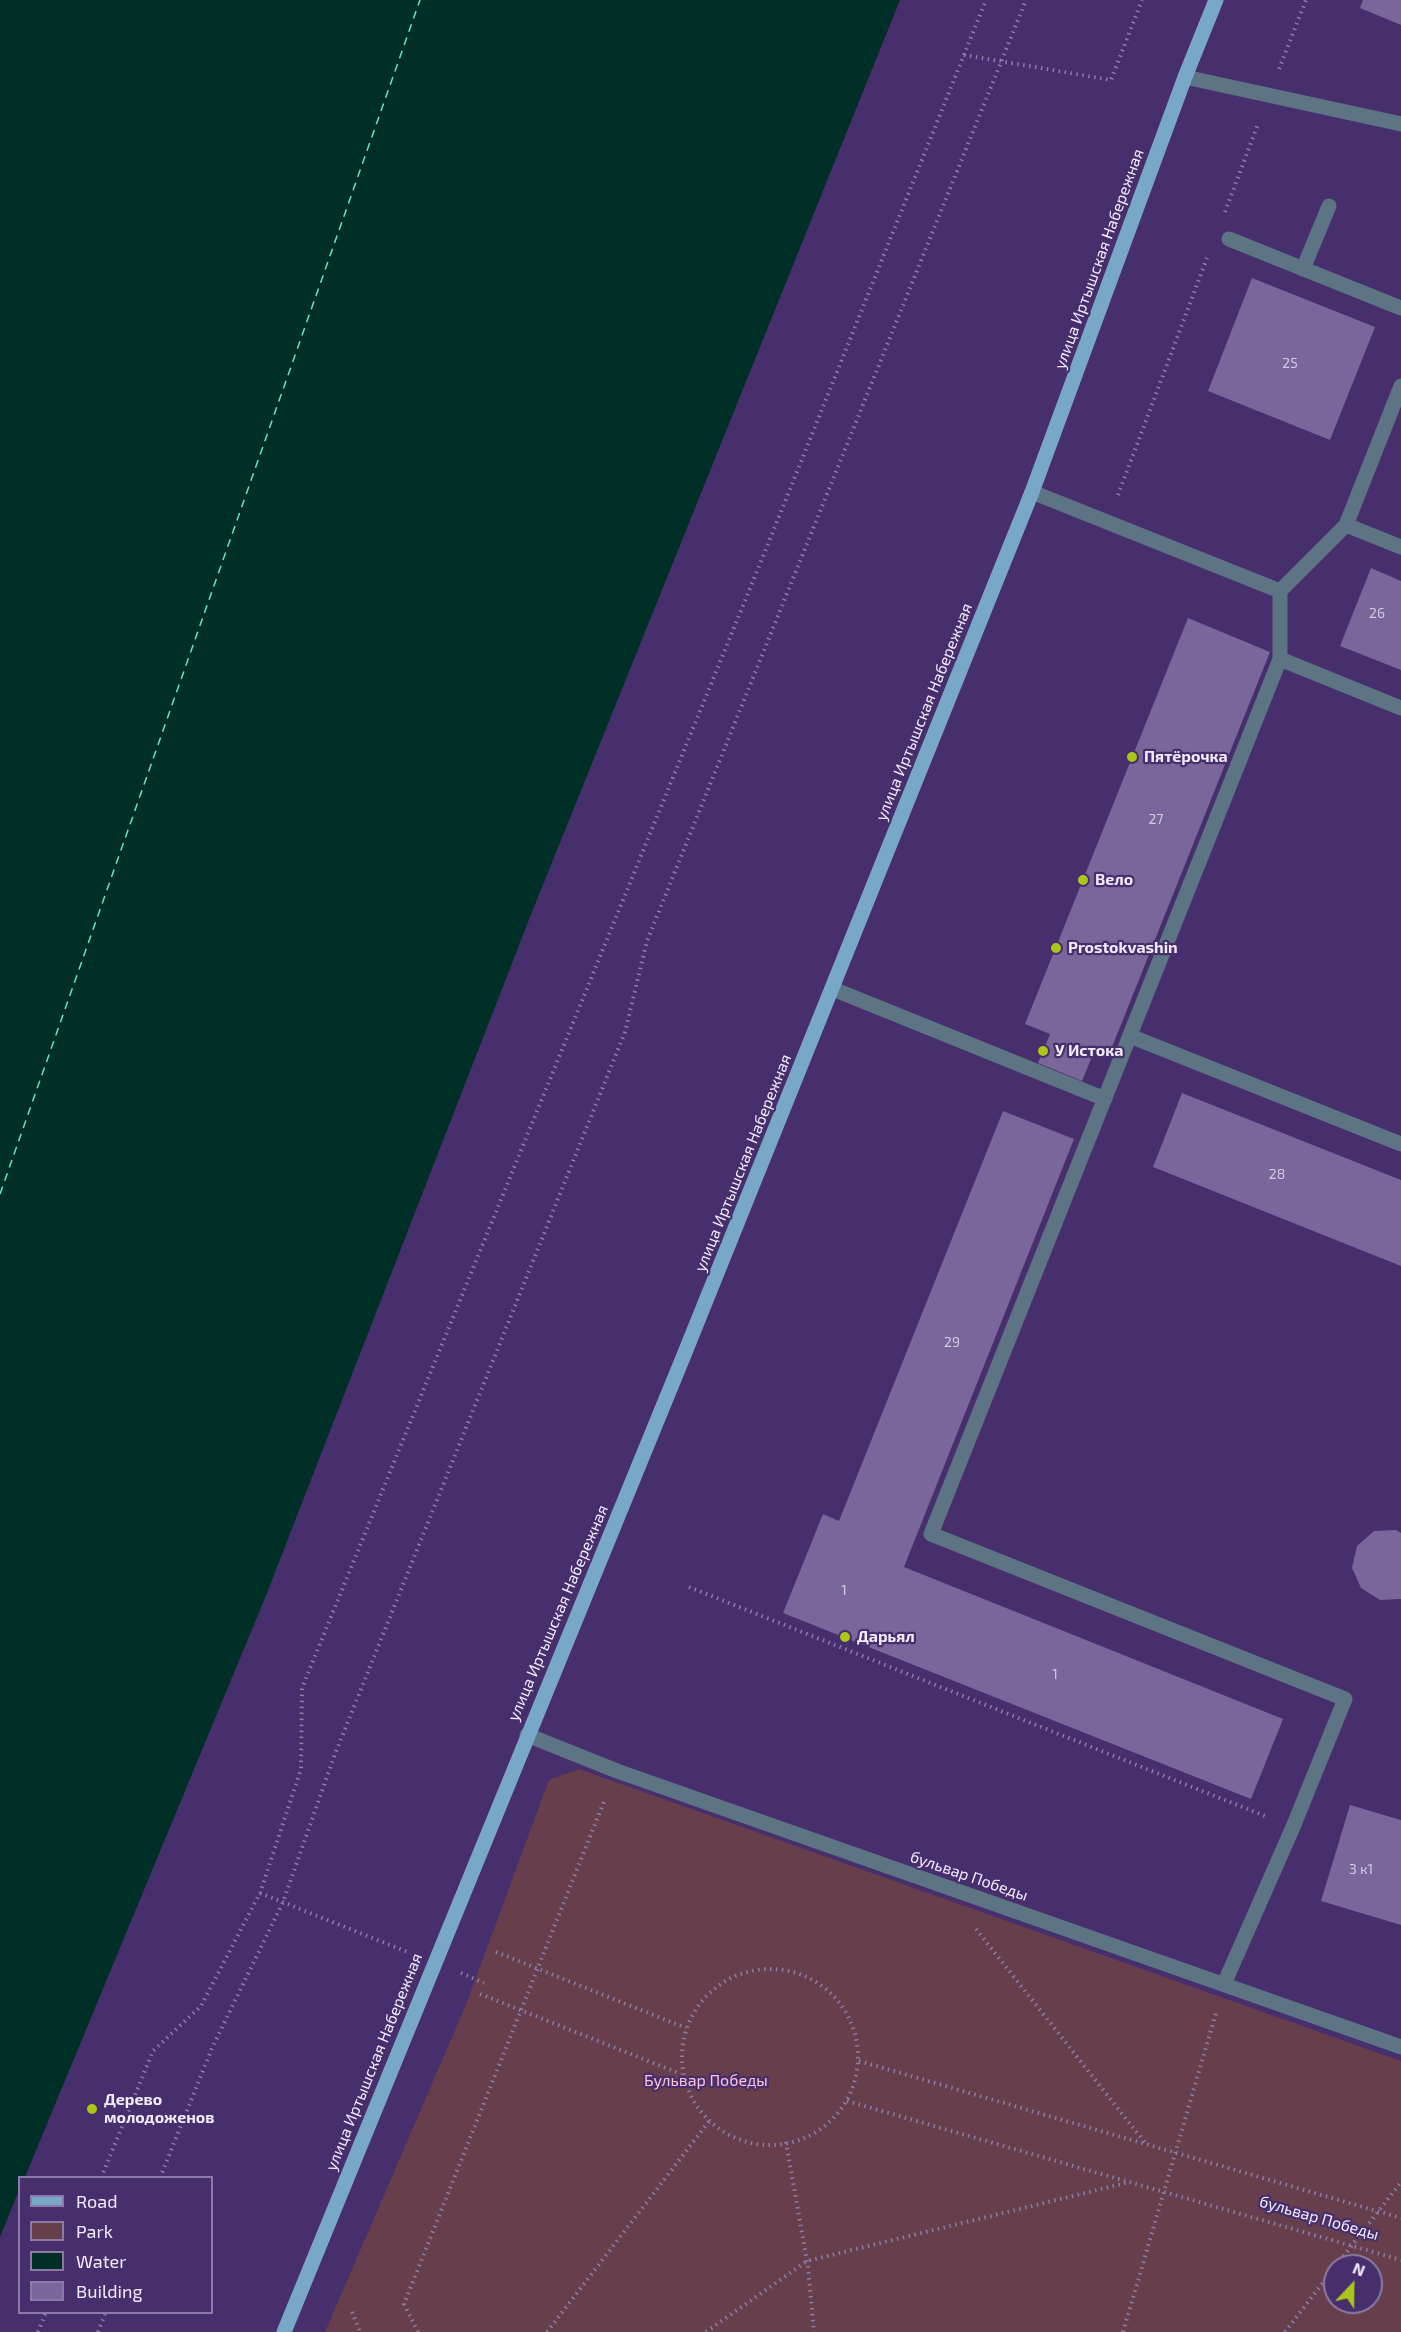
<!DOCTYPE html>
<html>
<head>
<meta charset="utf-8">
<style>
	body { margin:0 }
	#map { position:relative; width:1401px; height:2332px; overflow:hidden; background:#472e6c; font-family:"Exo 2",sans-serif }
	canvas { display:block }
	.legend { position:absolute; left:18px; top:2176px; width:195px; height:138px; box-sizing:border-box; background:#472e6c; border:2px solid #8b7aa6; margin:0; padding:8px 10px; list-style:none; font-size:18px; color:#f1ecfc }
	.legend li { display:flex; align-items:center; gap:12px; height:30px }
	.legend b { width:30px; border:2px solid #8b7aa6 }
	.north { position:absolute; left:1323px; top:2254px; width:60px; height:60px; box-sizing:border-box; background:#472e6c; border:2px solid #8b7aa6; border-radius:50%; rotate:22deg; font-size:16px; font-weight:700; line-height:24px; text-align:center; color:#f1ecfc }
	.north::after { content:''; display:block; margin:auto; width:21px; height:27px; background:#aac717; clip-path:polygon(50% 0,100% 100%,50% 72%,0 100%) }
</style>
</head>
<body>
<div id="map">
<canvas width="1401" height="2332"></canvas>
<ul class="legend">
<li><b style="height:8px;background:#78a7c8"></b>Road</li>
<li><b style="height:16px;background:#673f4c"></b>Park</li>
<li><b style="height:16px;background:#002f28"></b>Water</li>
<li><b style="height:16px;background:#79669b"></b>Building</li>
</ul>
<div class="north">N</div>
</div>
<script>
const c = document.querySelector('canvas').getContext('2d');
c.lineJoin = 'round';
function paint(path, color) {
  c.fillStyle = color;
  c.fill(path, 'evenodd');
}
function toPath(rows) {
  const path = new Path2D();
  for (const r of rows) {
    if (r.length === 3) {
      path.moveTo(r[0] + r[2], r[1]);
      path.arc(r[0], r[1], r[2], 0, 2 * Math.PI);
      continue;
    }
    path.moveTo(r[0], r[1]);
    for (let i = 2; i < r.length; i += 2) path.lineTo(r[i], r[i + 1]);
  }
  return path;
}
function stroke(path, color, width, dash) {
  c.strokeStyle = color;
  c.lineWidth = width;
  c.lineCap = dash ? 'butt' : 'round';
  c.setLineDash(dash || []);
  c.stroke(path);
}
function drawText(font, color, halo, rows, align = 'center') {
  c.font = font + ' "Exo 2",sans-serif';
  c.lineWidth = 4.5;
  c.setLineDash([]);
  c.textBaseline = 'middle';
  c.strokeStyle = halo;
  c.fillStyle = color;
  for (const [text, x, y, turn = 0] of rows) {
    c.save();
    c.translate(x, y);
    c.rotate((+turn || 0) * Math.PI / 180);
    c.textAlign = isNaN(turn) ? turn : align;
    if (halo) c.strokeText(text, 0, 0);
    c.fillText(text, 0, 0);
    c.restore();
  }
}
paint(toPath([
	[579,1769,1401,2061,1401,2332,325,2332,465,2007,549,1780],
	[1335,2266,1371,2266,1371,2302,1335,2302]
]), '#673f4c');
paint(toPath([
	[0,0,900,0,530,917,265,1598,25,2177,20,2178,19,2190,0,2237]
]), '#002f28');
stroke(toPath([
	[0,1194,420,0]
]), '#6ae1cc', 1.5, [8, 6]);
paint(toPath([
	[1363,0,1401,0,1401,25,1360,8],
	[1252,278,1375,327,1330,440,1208,391],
	[1371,568,1401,581,1401,670,1340,646],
	[1188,618,1270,652,1108,1057,1094,1052,1082,1081,1038,1063,1050,1034,1025,1024],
	[1182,1093,1401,1180,1401,1266,1153,1167],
	[1003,1111,1074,1139,904,1567,1283,1719,1251,1799,783,1613,823,1514,839,1521],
	[1396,1530,1401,1533,1401,1599,1380,1600,1361,1588,1352,1568,1357,1546,1374,1531],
	[1350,1805,1401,1820,1401,1925,1321,1901]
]), '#79669b');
stroke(toPath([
	[964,55,1111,80,1142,0],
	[1279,69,1306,0],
	[1225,212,1258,124],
	[1118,495,1207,258],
	[689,1587,1265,1816],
	[260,1893,410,1953],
	[976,1929,1146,2144],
	[496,1952,686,2028],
	[770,2057,88],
	[461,1973,484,1983],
	[480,1994,681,2074],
	[859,2061,1401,2218],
	[847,2101,1401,2260],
	[786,2142,808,2267,814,2332],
	[101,2178,153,2051,201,2006,260,1893,301,1769,302,1688,764,554,986,0],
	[160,2178,212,2048,283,1902,335,1754,625,1032,647,941,1026,0],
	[1336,2266,1401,2182],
	[352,2312,360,2332],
	[38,2332,46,2312],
	[98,2332,106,2312],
	[418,2332,404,2304,605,1799],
	[547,2332,710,2120],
	[706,2332,807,2261,1130,2182],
	[1123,2332,1216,2013],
	[1285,2332,1335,2267]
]), '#8d7da8', 4, [1.5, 4.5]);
stroke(toPath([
	[1185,77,1401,124],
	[1229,239,1401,308],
	[1303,269,1329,206],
	[1032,492,1280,591],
	[1346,525,1401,547],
	[1280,659,1401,708],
	[833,989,1105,1099],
	[1130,1036,1401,1144],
	[527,1735,617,1771,1401,2047],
	[1224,1984,1293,1827,1345,1699,931,1534,1280,659,1280,591,1346,525,1401,386]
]), '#5d7484', 15);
stroke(toPath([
	[284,2332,684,1355,1032,492,1185,77,1216,0]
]), '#78a7c8', 15);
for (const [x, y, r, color] of [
	[1132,757,6,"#aac717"],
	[1083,880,6,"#aac717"],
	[1056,948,6,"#aac717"],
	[1043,1051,6,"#aac717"],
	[845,1637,6,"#aac717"],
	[92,2109,6,"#aac717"]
]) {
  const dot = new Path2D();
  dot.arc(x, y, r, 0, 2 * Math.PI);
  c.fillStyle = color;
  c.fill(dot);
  stroke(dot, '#472e6c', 2);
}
drawText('14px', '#d3cae4', null, [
	["25",1290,363],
	["26",1377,613],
	["27",1156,819],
	["28",1277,1174],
	["29",952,1342],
	["1",844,1590],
	["1",1055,1674],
	["3 к1",1361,1869]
]);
drawText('16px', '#f1ecfc', '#472e6c', [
	["улица Иртышская Набережная",1099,259,-70],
	["улица Иртышская Набережная",924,712,-68],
	["улица Иртышская Набережная",743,1163,-68],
	["улица Иртышская Набережная",558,1613,-67],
	["бульвар Победы",969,1876,19],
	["улица Иртышская Набережная",374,2062,-68],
	["бульвар Победы",1319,2218,16]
]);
drawText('bold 16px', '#f1ecfc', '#472e6c', [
	["Пятёрочка",1144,757],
	["Вело",1095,880],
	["Prostokvashin",1068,948],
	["У Истока",1055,1051],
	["Дарьял",857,1637],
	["Дерево",104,2100],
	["молодоженов",104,2118]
], 'left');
drawText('16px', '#fbc2d2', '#472e6c', [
	["Бульвар Победы",706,2081]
]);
</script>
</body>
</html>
